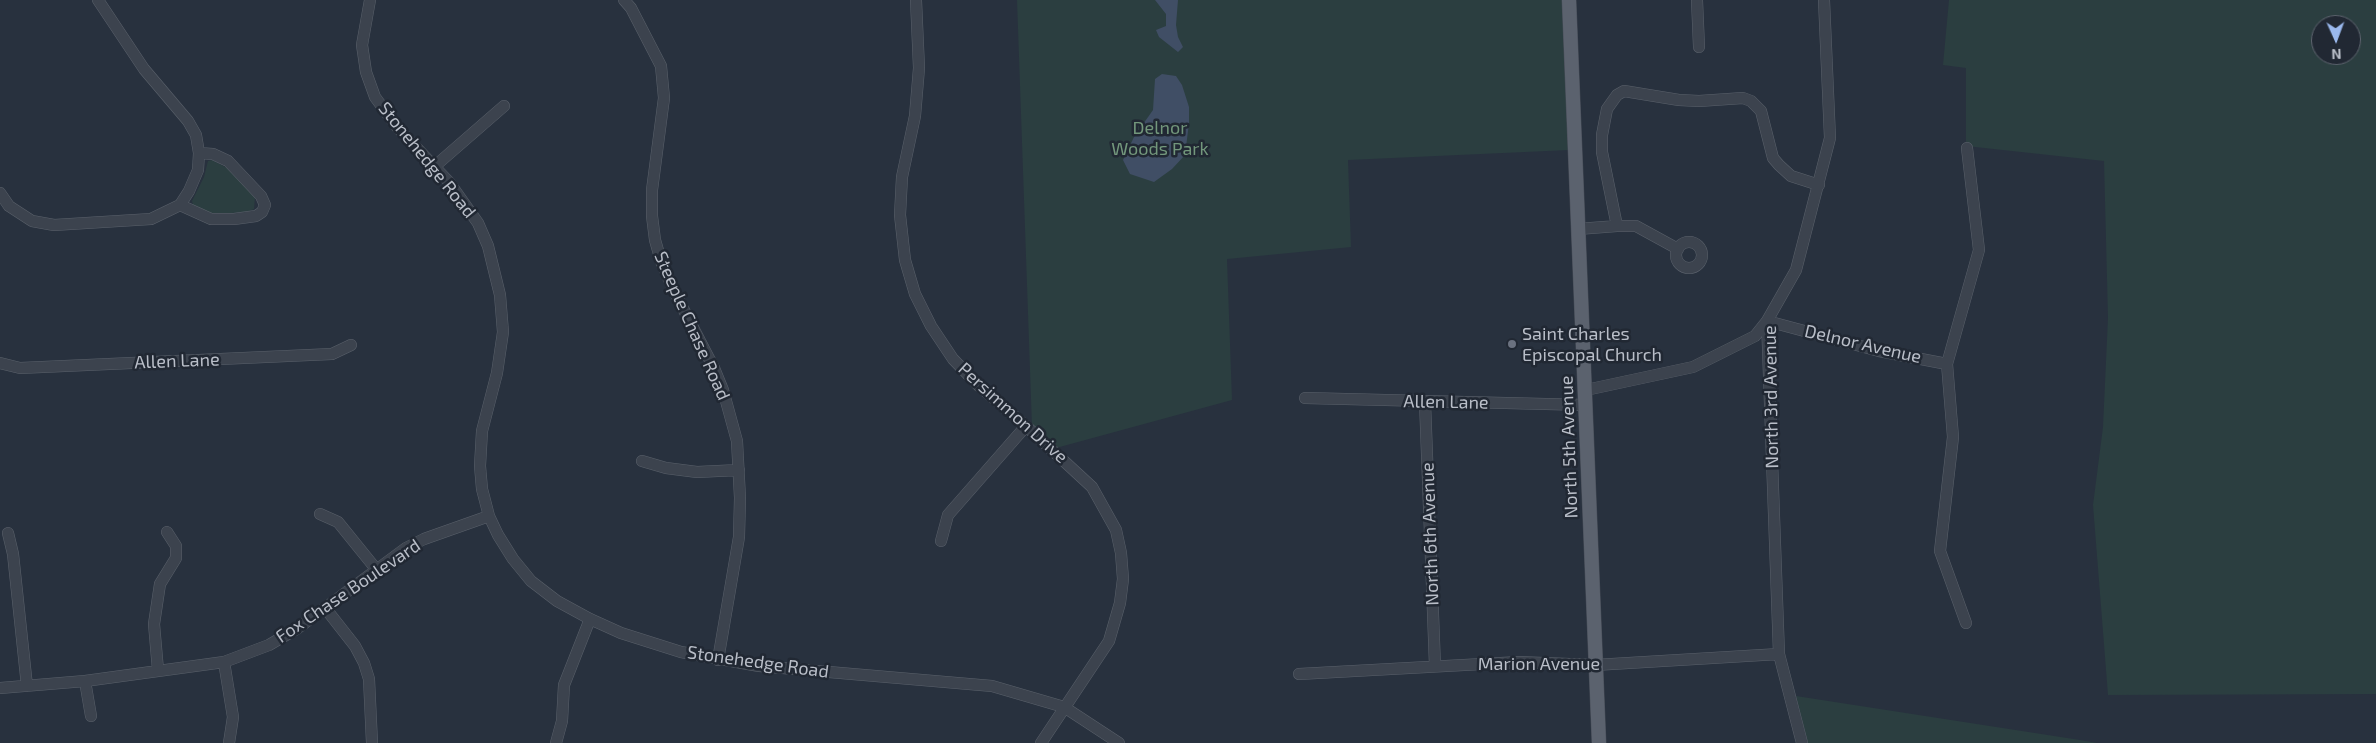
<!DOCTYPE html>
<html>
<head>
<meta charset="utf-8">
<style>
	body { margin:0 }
	#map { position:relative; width:2376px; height:743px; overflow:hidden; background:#28313e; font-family:"Exo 2",sans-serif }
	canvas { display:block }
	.north { position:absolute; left:2311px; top:15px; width:50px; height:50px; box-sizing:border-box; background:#212833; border:1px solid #5e646f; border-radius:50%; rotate:178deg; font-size:14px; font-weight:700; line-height:20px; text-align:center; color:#b9bec8 }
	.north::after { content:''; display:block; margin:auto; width:18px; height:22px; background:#9ab8ed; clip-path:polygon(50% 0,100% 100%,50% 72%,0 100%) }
</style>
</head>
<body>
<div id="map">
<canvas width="2376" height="743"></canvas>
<div class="north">N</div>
</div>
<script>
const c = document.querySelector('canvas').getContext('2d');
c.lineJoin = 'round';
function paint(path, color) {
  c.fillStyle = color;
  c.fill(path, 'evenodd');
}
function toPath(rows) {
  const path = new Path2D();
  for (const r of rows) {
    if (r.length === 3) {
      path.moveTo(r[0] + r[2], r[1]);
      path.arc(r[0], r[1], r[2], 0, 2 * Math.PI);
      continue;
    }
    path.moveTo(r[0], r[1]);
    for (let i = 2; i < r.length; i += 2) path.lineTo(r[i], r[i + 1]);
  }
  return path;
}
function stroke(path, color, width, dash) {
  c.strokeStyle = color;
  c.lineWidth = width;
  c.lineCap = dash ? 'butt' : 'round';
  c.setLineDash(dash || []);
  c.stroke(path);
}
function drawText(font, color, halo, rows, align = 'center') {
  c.font = font + ' "Exo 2",sans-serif';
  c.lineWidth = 5;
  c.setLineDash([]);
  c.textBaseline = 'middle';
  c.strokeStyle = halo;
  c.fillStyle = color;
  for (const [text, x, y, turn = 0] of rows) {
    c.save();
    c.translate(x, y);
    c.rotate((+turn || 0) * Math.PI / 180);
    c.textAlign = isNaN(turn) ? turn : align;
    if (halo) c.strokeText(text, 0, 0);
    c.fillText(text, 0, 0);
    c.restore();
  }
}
paint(toPath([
	[1017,0,1564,0,1569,150,1348,160,1351,247,1227,259,1232,400,1056,448,1032,427],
	[1949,0,2376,0,2376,694,2108,695,2093,505,2103,427,2108,318,2104,161,1966,146,1966,68,1943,65],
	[2321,25,2351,25,2351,55,2321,55],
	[212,160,227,168,255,197,254,209,247,212,218,214,208,213,193,205,192,201,204,177,208,161],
	[1796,696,2080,740,2097,743,1808,743]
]), '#2b3e40');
paint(toPath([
	[1155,0,1178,0,1176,25,1178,37,1183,47,1178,52,1159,37,1156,30,1166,26,1166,14],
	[1162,74,1176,76,1182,85,1189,107,1189,123,1185,155,1172,169,1154,182,1130,174,1123,160,1134,137,1153,110,1155,79]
]), '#404e65');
const minor = toPath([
	[370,0,362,45,366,72,375,97,397,127,449,182,478,223,488,246,500,295,503,332,497,373,482,431,480,466,482,489,489,516,498,535,513,559,531,581,557,601,590,619,621,633,681,652,759,666,992,686,1064,707,1119,743],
	[624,0,631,8,661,66,664,98,652,190,652,216,655,240,661,261,674,291,714,368,723,390,737,441,740,498,739,537,718,660],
	[916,0,919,68,915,116,902,177,900,215,905,260,915,294,931,326,953,359,979,386,1026,426,1092,487,1116,530,1121,553,1123,579,1120,603,1109,641,1041,743],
	[1697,0,1699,47],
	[435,166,504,106],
	[0,193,9,206,32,221,54,225,151,219,180,205,189,191,198,170,199,153,196,135,188,121,144,69,98,0],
	[180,205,211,219,234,219,256,216,262,212,265,205,261,196,228,161,213,154,199,153],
	[1617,226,1636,226,1678,249],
	[1578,229,1617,226,1602,152,1602,135,1607,109,1617,95,1624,91,1679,100,1699,101,1743,98,1751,101,1761,111,1773,158,1779,165,1791,176,1819,185],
	[1689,255,13],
	[0,363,20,368,332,354,351,345],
	[1586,390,1693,367,1755,336,1767,321,1879,351,1947,364],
	[1305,398,1586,405],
	[1425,402,1435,666],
	[642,461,666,468,697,472,739,470],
	[320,514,338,522,376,569],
	[8,533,13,554,27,686],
	[941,541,948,515,1026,426],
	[326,609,355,646,364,663,369,679,372,743],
	[1966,623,1940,551,1953,437,1947,364,1979,250,1967,148],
	[224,662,233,717,229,743],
	[158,670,154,624,160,584,176,558,176,546,167,532],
	[1299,674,1519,662,1595,665,1779,654],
	[85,681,91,716],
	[0,688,85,681,224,662,269,645,298,628,406,548,424,539,489,516],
	[556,743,562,721,564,685,590,619],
	[1802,743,1779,654,1767,321,1796,270,1830,138,1824,0]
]);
const major = toPath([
	[1569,0,1599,743]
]);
stroke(minor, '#5a616b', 12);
stroke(major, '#464c57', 15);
stroke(minor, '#3c434e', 11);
stroke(major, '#5b626e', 14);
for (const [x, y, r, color] of [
	[1512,344,5,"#6b7280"]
]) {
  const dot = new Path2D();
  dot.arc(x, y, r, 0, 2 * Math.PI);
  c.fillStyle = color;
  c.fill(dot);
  stroke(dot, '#212833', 2);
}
drawText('18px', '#73977c', '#212833', [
	["Delnor",1160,128],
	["Woods Park",1160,149]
]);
drawText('18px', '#b9bec8', '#212833', [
	["Stonehedge Road",427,160,51],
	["Steeple Chase Road",692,326,66],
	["Delnor Avenue",1863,344,13],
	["Allen Lane",177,361,-2],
	["North 3rd Avenue",1771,397,-91],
	["Allen Lane",1446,402,1],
	["Persimmon Drive",1013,413,42],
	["North 5th Avenue",1569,447,-92],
	["North 6th Avenue",1430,534,-92],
	["Fox Chase Boulevard",348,591,-34],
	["Stonehedge Road",758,662,8],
	["Marion Avenue",1539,664]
]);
drawText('18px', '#b9bec8', '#212833', [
	["Saint Charles",1522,334],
	["Episcopal Church",1522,355]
], 'left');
</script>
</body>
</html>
